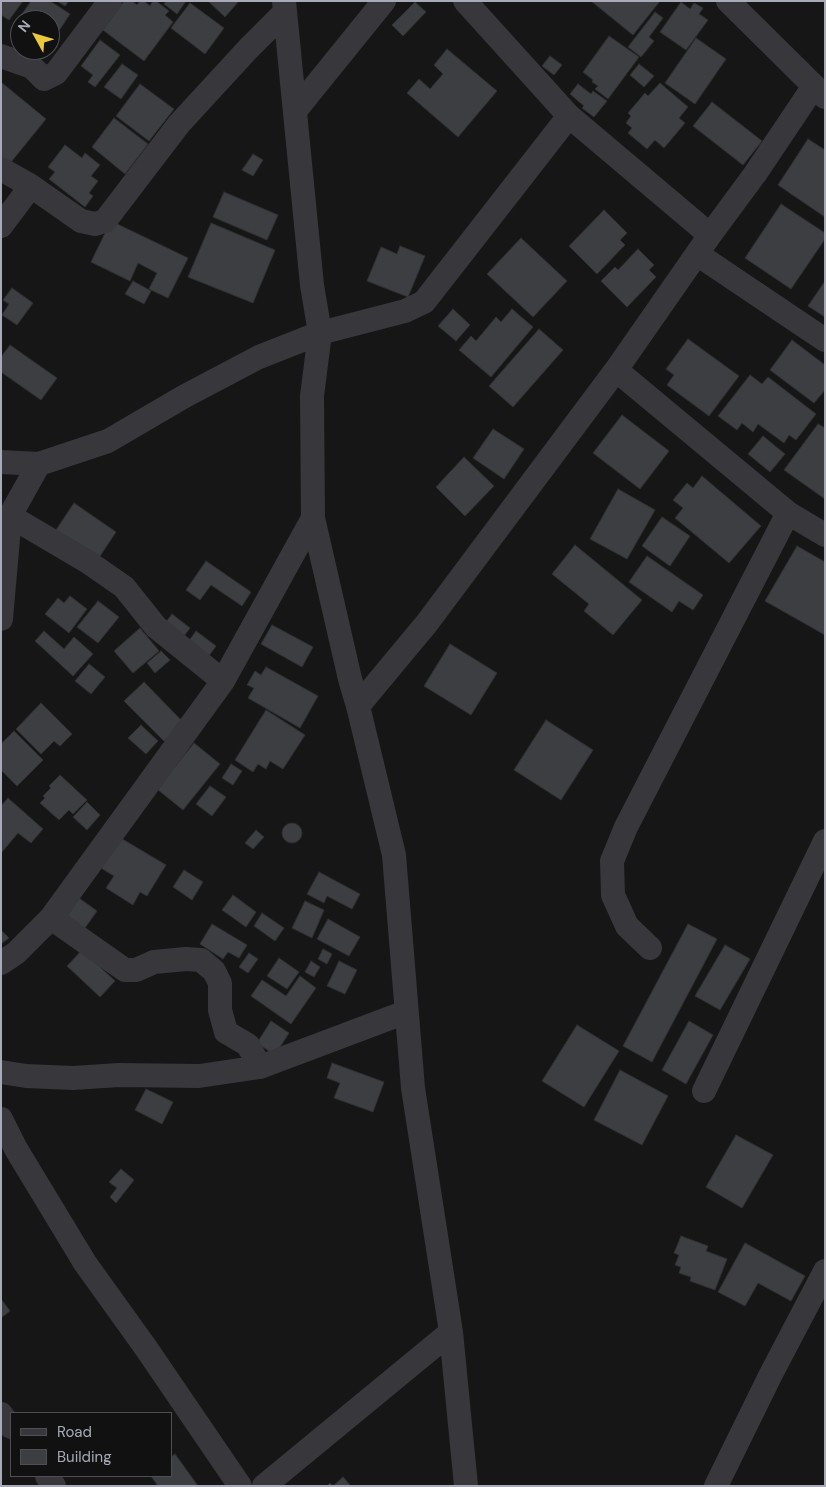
<!DOCTYPE html>
<html>
<head>
<meta charset="utf-8">
<style>
	body { margin:0 }
	#map { position:relative; width:826px; height:1487px; overflow:hidden; background:#161617; font-family:"DM Sans",sans-serif }
	canvas { display:block }
	.frame { position:absolute; inset:0; border:2px solid #a8abb7; pointer-events:none }
	.legend { position:absolute; left:10px; top:1412px; width:162px; height:65px; box-sizing:border-box; background:#111112; border:1px solid #4d4f54; margin:0; padding:6px 9px; list-style:none; font-size:15px; color:#a8abb7 }
	.legend li { display:flex; align-items:center; gap:10px; height:25px }
	.legend b { width:25px; border:1px solid #4d4f54 }
	.north { position:absolute; left:10px; top:10px; width:50px; height:50px; box-sizing:border-box; background:#111112; border:1px solid #4d4f54; border-radius:50%; rotate:309deg; font-size:14px; font-weight:700; line-height:20px; text-align:center; color:#a8abb7 }
	.north::after { content:''; display:block; margin:auto; width:18px; height:22px; background:#eac73b; clip-path:polygon(50% 0,100% 100%,50% 72%,0 100%) }
</style>
</head>
<body>
<div id="map">
<canvas width="826" height="1487"></canvas>
<div class="frame"></div>
<ul class="legend">
<li><b style="height:6px;background:#37373c"></b>Road</li>
<li><b style="height:14px;background:#3d3e41"></b>Building</li>
</ul>
<div class="north">N</div>
</div>
<script>
const c = document.querySelector('canvas').getContext('2d');
c.lineJoin = 'round';
function paint(path, color) {
  c.fillStyle = color;
  c.fill(path, 'evenodd');
}
function toPath(rows) {
  const path = new Path2D();
  for (const r of rows) {
    if (r.length === 3) {
      path.moveTo(r[0] + r[2], r[1]);
      path.arc(r[0], r[1], r[2], 0, 2 * Math.PI);
      continue;
    }
    path.moveTo(r[0], r[1]);
    for (let i = 2; i < r.length; i += 2) path.lineTo(r[i], r[i + 1]);
  }
  return path;
}
function stroke(path, color, width, dash) {
  c.strokeStyle = color;
  c.lineWidth = width;
  c.lineCap = dash ? 'butt' : 'round';
  c.setLineDash(dash || []);
  c.stroke(path);
}
const building = toPath([
	[1,1,23,1,9,20,1,15,1,1],
	[31,1,50,1,70,14,51,43,50,20,20,20,20,22,18,20,31,1],
	[57,1,69,1,65,6,57,1],
	[124,1,132,1,137,5,140,1,144,1,150,6,153,1,156,1,169,11,165,15,173,22,144,61,103,30,124,1],
	[166,1,186,1,177,14,164,4,166,1],
	[208,1,239,1,225,17,208,1],
	[591,1,660,1,633,35,591,1],
	[415,2,426,12,403,36,392,25,415,2],
	[681,2,690,9,694,3,703,8,699,14,708,20,686,50,660,32,681,2],
	[190,3,224,28,205,54,171,28,190,3],
	[655,12,663,18,649,37,654,41,641,57,628,47,655,12],
	[609,36,639,57,608,99,595,89,598,86,592,82,593,80,583,72,609,36],
	[696,38,726,59,695,104,665,83,696,38],
	[100,40,120,55,95,87,88,82,93,75,81,66,100,40],
	[447,49,497,91,458,137,407,93,419,79,430,89,443,74,434,65,447,49],
	[550,56,562,65,554,75,542,66,550,56],
	[122,64,138,75,121,99,104,87,122,64],
	[639,64,654,76,644,87,630,75,639,64],
	[1,82,46,119,7,167,1,162,1,82],
	[660,83,688,107,679,118,685,123,664,148,655,140,647,149,628,133,632,128,626,123,631,116,628,113,645,93,648,96,660,83],
	[140,84,174,109,149,141,116,116,140,84],
	[578,84,591,94,593,91,607,101,594,117,582,108,584,106,570,94,578,84],
	[712,102,762,141,743,165,693,126,712,102],
	[114,118,148,144,125,174,92,147,114,118],
	[808,139,825,150,825,217,778,185,808,139],
	[65,145,82,158,85,153,100,165,91,176,98,181,89,193,93,196,85,207,49,179,55,172,48,167,65,145],
	[253,154,263,160,253,176,242,170,253,154],
	[224,192,278,215,267,240,213,217,224,192],
	[781,204,825,233,825,239,791,289,745,258,781,204],
	[604,210,627,233,620,240,625,245,597,274,569,246,604,210],
	[111,221,188,258,168,298,149,289,157,273,138,263,130,281,91,262,111,221],
	[211,223,275,250,253,303,188,277,211,223],
	[521,238,567,281,533,317,487,274,521,238],
	[400,246,425,256,408,297,367,281,381,247,397,254,400,246],
	[638,249,654,265,649,270,656,277,627,307,601,281,615,267,618,270,638,249],
	[133,281,151,291,144,304,125,294,133,281],
	[825,281,825,317,808,306,825,281],
	[12,288,33,303,17,325,2,315,9,304,3,300,12,288],
	[453,309,470,325,456,341,438,326,453,309],
	[512,309,533,327,491,377,459,350,471,336,476,341,496,317,501,322,512,309],
	[539,329,563,350,513,407,489,386,539,329],
	[688,339,739,376,709,416,667,385,674,375,666,369,688,339],
	[792,340,825,365,825,390,814,403,770,370,792,340],
	[10,345,57,378,41,400,1,372,1,357,10,345],
	[750,375,762,384,768,377,816,414,796,440,789,435,784,443,758,424,753,432,742,423,737,430,718,416,750,375],
	[622,415,669,451,640,489,593,453,622,415],
	[818,424,825,428,825,499,784,470,818,424],
	[493,429,524,449,504,479,473,458,493,429],
	[763,436,785,454,770,472,748,454,763,436],
	[464,457,494,486,465,516,436,487,464,457],
	[702,476,761,526,729,563,675,518,683,508,673,500,687,483,693,488,702,476],
	[618,489,655,510,627,559,590,539,618,489],
	[74,503,116,532,96,562,54,533,74,503],
	[662,517,690,536,670,566,642,546,662,517],
	[575,545,642,600,613,635,584,611,589,604,552,574,575,545],
	[797,546,825,562,825,635,765,601,797,546],
	[647,556,703,595,693,610,679,601,672,612,629,582,647,556],
	[206,561,251,592,242,606,211,585,200,600,186,590,206,561],
	[70,596,87,609,69,633,45,614,58,598,64,603,70,596],
	[98,601,119,617,98,643,77,627,98,601],
	[172,614,190,628,184,636,166,622,172,614],
	[272,625,313,647,302,667,261,644,272,625],
	[140,628,159,651,133,673,114,651,140,628],
	[44,631,64,649,74,637,93,654,73,676,35,641,44,631],
	[196,631,216,646,206,660,186,645,196,631],
	[450,644,497,673,471,715,424,686,450,644],
	[161,651,170,660,155,673,147,663,161,651],
	[89,664,105,677,91,694,75,681,89,664],
	[266,667,318,696,300,728,248,698,254,688,247,685,255,671,261,675,266,667],
	[144,682,183,722,164,741,124,701,144,682],
	[41,703,72,734,60,746,54,741,41,754,16,729,41,703],
	[266,710,305,735,283,769,270,761,266,769,258,764,253,772,235,760,266,710],
	[546,720,593,750,561,800,514,770,546,720],
	[141,725,158,741,146,754,128,738,141,725],
	[14,731,43,760,17,786,1,770,1,744,14,731],
	[194,743,220,764,183,810,157,789,194,743],
	[231,764,242,771,233,785,222,778,231,764],
	[60,775,87,800,73,814,69,810,59,820,40,803,45,798,43,796,51,788,49,786,60,775],
	[210,786,226,797,212,816,196,804,210,786],
	[8,798,43,829,31,843,18,833,2,852,1,806,8,798],
	[87,802,100,815,87,830,73,817,87,802],
	[292,833,10],
	[256,830,264,837,253,849,245,843,256,830],
	[119,837,166,865,147,896,140,892,133,905,106,888,114,876,101,868,119,837],
	[184,870,203,882,192,900,173,887,184,870],
	[319,872,360,894,352,909,327,896,324,903,307,894,319,872],
	[233,895,256,912,246,927,222,910,233,895],
	[79,898,97,911,82,932,65,919,79,898],
	[305,901,324,910,312,938,292,928,305,901],
	[262,913,284,928,275,941,254,926,262,913],
	[328,919,360,937,349,956,317,939,328,919],
	[212,924,247,945,239,958,228,952,223,959,200,944,212,924],
	[688,924,717,939,652,1062,623,1046,688,924],
	[1,930,9,938,1,944,1,930],
	[725,945,750,959,720,1010,695,996,725,945],
	[323,949,332,954,327,964,318,959,323,949],
	[82,950,115,981,100,997,67,966,82,950],
	[249,953,258,959,248,973,239,967,249,953],
	[279,958,299,972,287,989,267,976,279,958],
	[311,961,320,967,314,977,305,972,311,961],
	[339,961,357,970,345,994,327,986,339,961],
	[300,976,316,988,291,1024,251,996,262,980,286,996,300,976],
	[271,1021,289,1033,275,1055,257,1043,271,1021],
	[689,1021,713,1035,686,1084,662,1070,689,1021],
	[577,1025,619,1051,584,1107,542,1081,577,1025],
	[332,1063,384,1082,373,1112,334,1098,340,1083,327,1078,332,1063],
	[620,1070,668,1096,642,1145,594,1120,620,1070],
	[146,1089,173,1102,162,1124,135,1110,146,1089],
	[736,1135,773,1155,742,1208,706,1187,736,1135],
	[121,1169,134,1180,116,1203,110,1197,117,1188,109,1182,121,1169],
	[681,1236,708,1246,706,1251,727,1259,715,1290,690,1281,691,1277,679,1273,681,1267,675,1265,679,1255,674,1253,681,1236],
	[745,1243,805,1276,791,1301,758,1283,745,1306,718,1292,745,1243],
	[1,1299,10,1311,1,1318,1,1299],
	[175,1454,198,1486,158,1486,151,1476,171,1476,171,1457,175,1454],
	[343,1477,351,1486,327,1486,330,1483,333,1486,343,1477]
]);
paint(building, '#3d3e41');
stroke(building, '#303033', 1);
stroke(toPath([
	[284,1,312,285,320,333,312,396,313,518,350,679,358,706,394,855,413,1088,451,1332,466,1486],
	[465,1,569,116,710,235],
	[728,1,825,97],
	[1,56,32,67,44,79,56,73,110,1],
	[295,111,384,1],
	[1,169,31,186,81,221,95,224,105,221,179,124,248,49,285,12],
	[1,226,31,186],
	[697,254,825,340],
	[616,370,788,513,825,535],
	[1,462,39,464,108,441,185,396,259,357,320,333,405,311,424,302,569,116],
	[2,530,39,464],
	[1,619,10,516,88,562,124,587,156,627,223,681],
	[358,706,427,623,616,370,710,235,755,174,814,86],
	[51,918,125,970,136,970,154,962,186,959,201,960,214,971,220,983,220,1010,226,1032,248,1045,260,1067],
	[650,948,627,926,613,895,612,861,626,827,788,513],
	[1,963,16,953,51,918,223,681,313,518],
	[1,1072,26,1076,73,1078,119,1075,199,1076,260,1067,406,1012],
	[704,1091,825,841],
	[1,1119,16,1149,85,1263,146,1348,240,1486],
	[1,1414,11,1427],
	[47,1476,54,1486],
	[264,1486,451,1332],
	[716,1486,770,1376,825,1271]
]), '#37373c', 24);
</script>
</body>
</html>
